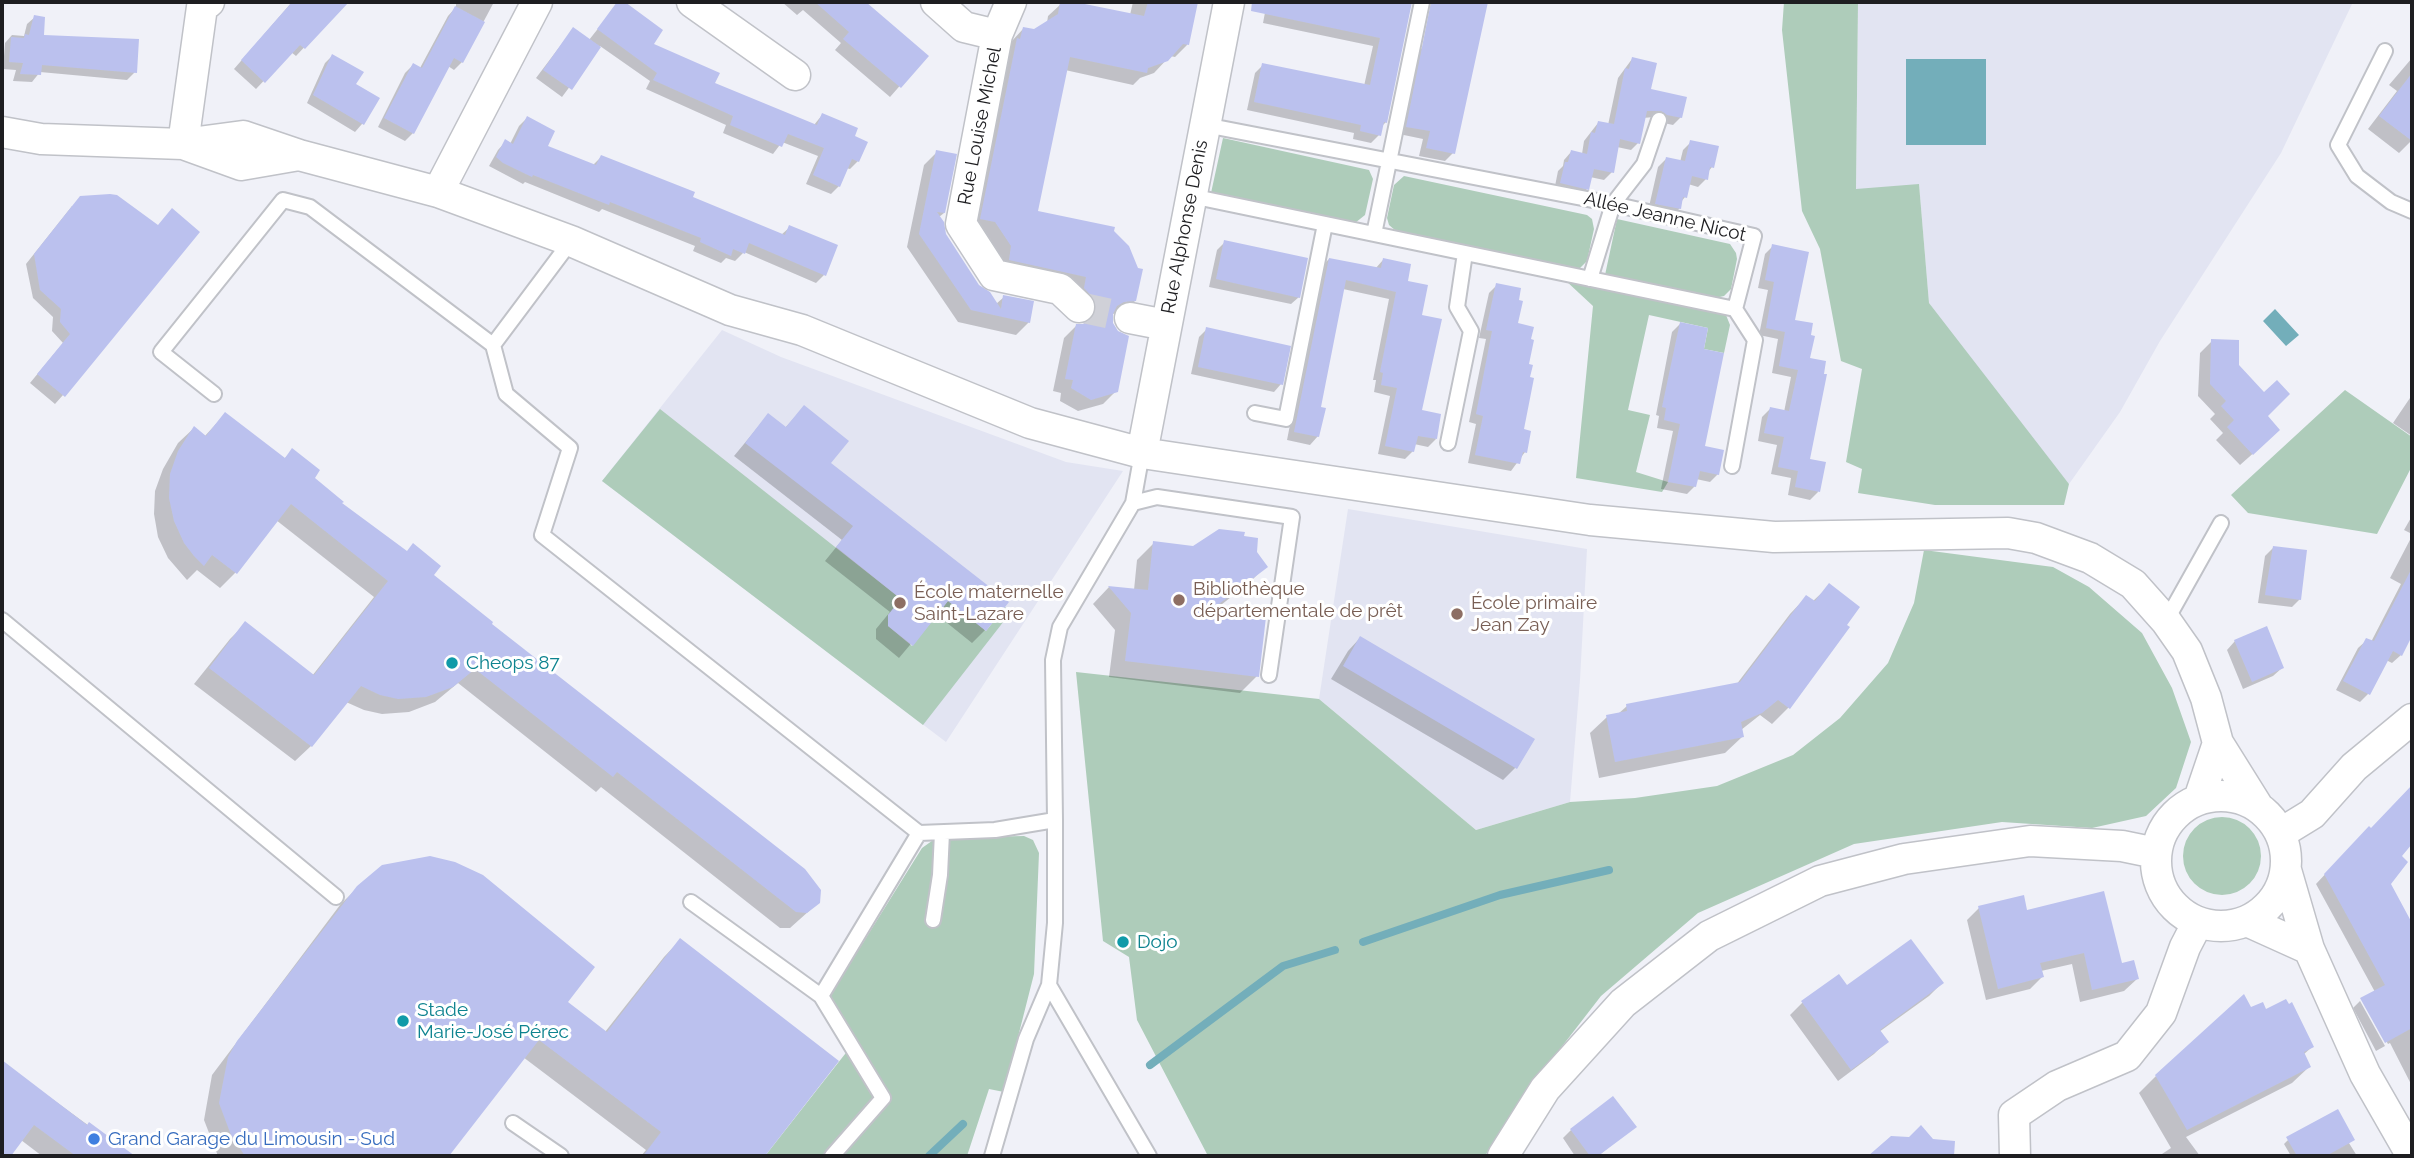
<!DOCTYPE html>
<html>
<head>
<meta charset="utf-8">
<style>
	body { margin:0 }
	#map { position:relative; width:2414px; height:1158px; overflow:hidden; background:#f0f1f8; font-family:Raleway,sans-serif }
	canvas { display:block }
	.frame { position:absolute; inset:0; border:4px solid #1e1e21; pointer-events:none }
</style>
</head>
<body>
<div id="map">
<canvas width="2414" height="1158"></canvas>
<div class="frame"></div>
</div>
<script>
const c = document.querySelector('canvas').getContext('2d');
c.lineJoin = 'round';
function paint(path, color) {
  c.fillStyle = color;
  c.fill(path, 'evenodd');
}
function toPath(rows) {
  const path = new Path2D();
  for (const r of rows) {
    if (r.length === 3) {
      path.moveTo(r[0] + r[2], r[1]);
      path.arc(r[0], r[1], r[2], 0, 2 * Math.PI);
      continue;
    }
    path.moveTo(r[0], r[1]);
    for (let i = 2; i < r.length; i += 2) path.lineTo(r[i], r[i + 1]);
  }
  return path;
}
function stroke(path, color, width, dash) {
  c.strokeStyle = color;
  c.lineWidth = width;
  c.lineCap = dash ? 'butt' : 'round';
  c.setLineDash(dash || []);
  c.stroke(path);
}
function drawText(font, color, halo, rows, align = 'center') {
  c.font = font + ' Raleway,sans-serif';
  c.lineWidth = 6;
  c.setLineDash([]);
  c.textBaseline = 'middle';
  c.strokeStyle = halo;
  c.fillStyle = color;
  for (const [text, x, y, turn = 0] of rows) {
    c.save();
    c.translate(x, y);
    c.rotate((+turn || 0) * Math.PI / 180);
    c.textAlign = isNaN(turn) ? turn : align;
    if (halo) c.strokeText(text, 0, 0);
    c.fillText(text, 0, 0);
    c.restore();
  }
}
paint(toPath([
	[1858,2,2353,2,2281,153,2160,341,2120,412,2069,484,1947,335,1929,303,1919,185,1856,190],
	[722,330,781,357,1066,462,1123,471,946,742,602,481],
	[1348,509,1587,549,1580,680,1570,802,1476,830,1319,699]
]), '#e2e4f2');
paint(toPath([
	[1784,2,1858,2,1856,189,1919,184,1929,303,2069,484,2064,505,1935,505,1858,493,1862,469,1846,462,1862,369,1841,361,1820,249,1802,211,1782,30],
	[1223,138,1369,170,1373,179,1365,215,1355,223,1211,193],
	[1404,176,1587,215,1592,219,1594,229,1587,261,1580,268,1571,269,1396,231,1389,225,1387,218,1394,185],
	[1617,219,1730,244,1736,253,1737,259,1731,289,1724,296,1715,298,1605,275],
	[1565,280,1726,315,1730,325,1724,353,1704,349,1708,328,1649,315,1628,410,1650,415,1636,472,1668,482,1662,492,1576,478,1593,306],
	[2345,390,2412,437,2412,466,2377,534,2248,513,2231,495],
	[660,409,901,599,888,615,888,626,912,646,948,601,986,631,1005,607,1011,612,923,725,602,481],
	[1924,550,2053,567,2089,587,2142,633,2172,688,2191,742,2176,788,2146,816,2092,828,2002,822,1854,844,1698,913,1601,996,1519,1102,1485,1156,1208,1156,1137,1020,1129,957,1103,941,1076,672,1319,699,1476,830,1570,802,1635,798,1717,786,1793,755,1840,718,1888,663,1914,603],
	[2222,856,39],
	[1024,836,1033,840,1039,853,1034,974,1004,1092,989,1089,967,1156,765,1156,856,1040,833,1020,831,994,922,848,936,838]
]), '#aeccba');
paint(toPath([
	[1906,59,1986,59,1986,145,1906,145],
	[2275,309,2299,335,2286,346,2263,321]
]), '#73aeba');
paint(toPath([
	[292,2,339,2,343,6,296,56,291,52,256,89,234,69],
	[456,2,494,2,462,62,454,70,448,66,413,133,405,141,378,127,405,73,413,65,420,68,448,16,456,7],
	[619,2,661,31,651,44,713,84,814,125,822,115,853,137,858,161,850,169,846,168,839,186,831,194,806,184,818,156,782,142,773,154,723,133,726,125,646,89,650,81,600,46,562,97,536,78,573,29,589,40],
	[782,2,850,2,926,56,890,97,835,50,841,43,803,10,797,15],
	[1133,2,1196,2,1187,45,1175,57,1170,56,1154,73,1140,78,1133,85,1065,70,1036,212,1112,232,1135,301,1122,313,1111,314,1116,391,1103,404,1078,411,1060,401,1061,393,1053,391,1064,338,1076,326,1084,326,1084,314,997,272,968,232,1011,42,1023,29,1035,31,1047,23,1048,16,1061,4,1130,15],
	[1267,2,1408,2,1386,122,1381,127,1379,135,1371,143,1353,139,1354,133,1247,110,1255,73,1263,65,1364,86,1373,46,1263,23],
	[1443,2,1486,2,1453,153,1445,161,1419,156,1423,139,1399,134,1416,54,1424,46,1433,48],
	[35,17,42,37,135,72,127,80,40,72,32,82,13,81,16,70,3,69,5,43,12,35,24,36,27,24],
	[332,56,354,85,377,98,362,124,355,132,307,103,325,63],
	[2412,58,2412,142,2411,141,2399,153,2368,129,2397,91,2389,85],
	[1632,59,1649,91,1681,117,1673,125,1659,122,1654,117,1643,118,1638,143,1631,150,1617,147,1612,172,1604,180,1590,177,1587,189,1580,196,1554,191,1558,171,1563,166,1564,160,1571,152,1582,154,1584,141,1598,123,1608,125,1618,78],
	[527,118,545,147,592,166,601,157,691,198,781,235,790,227,824,275,816,283,744,252,735,261,726,258,721,263,693,251,695,246,602,209,599,212,525,182,523,184,489,166,498,150,506,141,510,144,519,126],
	[1691,142,1712,167,1708,172,1706,179,1698,187,1688,184,1685,197,1681,202,1680,208,1672,216,1648,211,1658,167,1666,159,1680,162,1683,150],
	[937,152,944,213,939,217,945,234,978,286,996,304,1004,297,1029,322,1016,335,958,322,907,247,924,165],
	[116,197,63,395,55,404,30,383,63,343,52,331,53,317,33,298,26,264,72,206],
	[1225,242,1299,297,1291,304,1209,287,1217,250],
	[1773,246,1793,321,1808,360,1822,375,1808,461,1818,492,1810,500,1788,495,1791,478,1771,474,1777,445,1758,441,1762,417,1770,409,1784,412,1791,377,1772,373,1778,339,1759,335,1768,290,1758,288,1765,254],
	[1329,259,1375,269,1383,260,1406,282,1420,316,1420,411,1436,439,1428,447,1414,444,1413,451,1405,459,1378,454,1390,396,1374,392,1376,380,1373,380,1389,299,1343,289,1319,408,1318,436,1310,445,1287,440,1321,267],
	[1497,285,1515,324,1527,366,1522,431,1525,452,1511,471,1468,463,1476,424,1469,422,1486,339,1479,338,1489,293],
	[1680,324,1702,351,1702,447,1718,474,1710,482,1696,479,1695,486,1687,494,1661,489,1673,431,1657,428,1659,416,1656,415,1672,332],
	[1207,329,1281,384,1274,392,1191,374,1199,337],
	[2212,341,2237,365,2266,416,2266,442,2240,465,2216,440,2223,433,2210,419,2215,414,2198,396,2200,353],
	[2412,395,2412,436,2393,423],
	[804,407,829,463,985,630,972,643,936,614,899,658,876,639,876,629,890,612,825,561,842,540,734,456,768,415,785,428],
	[225,414,284,459,292,451,312,478,340,504,432,575,818,903,790,928,780,928,601,787,596,792,458,683,435,702,409,712,382,714,364,710,346,702,311,746,295,761,194,684,230,639,246,623,312,676,374,597,276,520,235,573,220,588,197,570,187,580,168,558,158,537,154,514,155,491,163,469,178,443,194,428,204,437],
	[2412,516,2412,534,2404,530],
	[2412,536,2412,632,2401,655,2392,663,2386,660,2368,694,2360,702,2336,690,2358,648,2367,640,2371,642,2401,584,2390,578],
	[1242,538,1265,567,1249,583,1212,612,1257,676,1240,693,1109,677,1115,630,1093,604,1109,587,1134,590,1137,560,1154,543,1194,548],
	[2273,548,2300,599,2292,607,2258,603,2265,556],
	[1829,586,1844,625,1789,707,1772,724,1760,715,1741,730,1742,737,1725,753,1599,778,1590,733,1607,717,1618,714,1627,706,1736,685,1790,614,1806,597,1812,602],
	[1360,638,1516,767,1503,780,1331,679,1348,651],
	[2235,641,2282,668,2273,676,2243,689,2227,650],
	[2412,787,2412,841,2399,856,2389,884,2412,926,2412,972,2405,976,2412,990,2412,1086,2390,1043,2388,1044,2363,1000,2375,992,2316,884,2360,837,2371,830],
	[358,887,566,1002,605,1032,664,957,680,940,836,1061,763,1156,641,1156,646,1150,523,1057,447,1156,218,1156,204,1120,212,1075,340,905],
	[1979,908,2026,912,2121,965,2137,979,2124,991,2080,1002,2072,964,2041,971,2042,977,2030,989,1986,1000,1967,920],
	[1942,983,1929,996,1879,1032,1886,1042,1874,1054,1838,1081,1790,1015,1802,1003,1847,988],
	[2360,1001,2385,1046,2376,1051,2353,1008],
	[2250,1009,2265,1012,2312,1047,2303,1055,2309,1067,2292,1083,2186,1137,2200,1156,2159,1156,2171,1148,2139,1093,2156,1076],
	[2,1062,130,1156,42,1156,21,1140,9,1156,2,1156],
	[1634,1127,1598,1156,1575,1156,1563,1138,1571,1130],
	[2292,1136,2353,1140,2349,1143,2357,1156,2291,1156,2284,1144]
]), '#0003');
stroke(toPath([
	[1363,942,1500,895,1609,870],
	[1150,1065,1283,966,1335,950],
	[929,1156,963,1124]
]), '#73aeba', 8);
paint(toPath([
	[292,2,349,2,305,49,300,45,265,83,241,60],
	[617,2,625,2,663,30,654,44,720,73,715,83,817,125,822,113,858,128,855,136,868,142,859,162,852,159,840,187,813,175,824,148,788,134,782,147,730,125,733,116,653,80,657,73,597,29],
	[815,2,866,2,929,56,901,88,843,39,849,32],
	[1060,2,1075,2,1144,16,1148,2,1198,2,1189,45,1183,44,1168,61,1148,68,1147,73,1070,57,1038,211,1115,227,1114,231,1129,246,1138,268,1143,269,1136,301,1124,302,1117,306,1113,314,1113,323,1118,331,1129,336,1118,392,1091,400,1071,388,1073,380,1065,379,1076,324,1083,324,1091,319,1096,310,1096,301,1084,288,1086,277,1009,260,1011,246,995,222,980,219,1017,38,1020,39,1023,27,1034,29,1058,14],
	[1252,2,1412,2,1387,123,1384,122,1381,136,1360,131,1361,125,1254,102,1262,63,1370,85,1380,38,1251,11],
	[1431,2,1488,2,1455,154,1426,148,1430,131,1406,127],
	[455,6,485,22,463,63,454,58,414,134,384,118,413,63,422,68],
	[34,15,45,17,44,35,139,39,137,73,42,65,41,75,20,74,23,63,9,62,11,37,24,38,25,34,29,35],
	[573,27,601,47,572,90,543,70],
	[332,54,364,72,356,84,380,98,364,125,313,95],
	[1632,57,1657,63,1651,89,1687,97,1682,118,1667,115,1661,111,1647,111,1640,144,1620,139,1614,173,1594,169,1589,190,1560,183,1565,162,1568,162,1571,150,1587,154,1591,132,1595,133,1598,121,1614,124,1625,68,1629,69],
	[2412,73,2412,141,2379,116],
	[527,116,555,131,548,146,596,165,601,155,695,192,693,197,785,235,789,225,838,245,826,276,749,243,745,254,733,249,731,256,700,242,701,238,610,202,609,205,533,175,532,177,503,163,496,157,505,139,513,144],
	[1690,140,1719,146,1714,168,1710,167,1708,180,1692,176,1687,198,1683,197,1681,209,1655,204,1666,157,1685,161],
	[936,150,957,154,945,213,937,212,944,222,946,234,979,285,990,292,1001,309,1003,295,1034,301,1030,323,971,310,919,234],
	[110,194,117,195,158,225,172,208,200,232,65,397,37,374,70,334,60,322,61,309,40,290,34,254,80,196],
	[1224,240,1308,258,1300,298,1216,279],
	[1772,244,1809,252,1795,320,1813,323,1811,335,1815,336,1810,358,1826,361,1824,374,1827,374,1810,459,1826,462,1820,492,1795,487,1798,471,1778,467,1784,437,1764,433,1770,407,1789,411,1798,370,1779,366,1785,332,1766,328,1774,282,1765,280],
	[1329,258,1381,268,1383,258,1411,264,1408,281,1428,285,1422,315,1442,319,1422,410,1441,414,1437,439,1418,436,1414,452,1385,446,1397,388,1381,385,1383,373,1380,372,1396,292,1346,280,1321,407,1326,408,1319,437,1294,432],
	[1496,283,1521,288,1519,300,1523,301,1518,323,1534,327,1531,339,1534,340,1529,364,1533,365,1530,377,1534,378,1524,429,1531,431,1527,453,1523,452,1520,464,1475,455,1483,416,1476,414,1492,331,1486,330],
	[1680,322,1708,328,1704,349,1724,353,1705,446,1724,450,1719,475,1700,471,1696,487,1668,482,1680,424,1664,420,1666,408,1662,407],
	[1206,327,1291,346,1283,385,1198,367],
	[2211,339,2239,340,2239,365,2264,392,2277,380,2290,394,2268,416,2280,430,2253,455,2227,427,2234,420,2221,406,2226,401,2210,384],
	[804,405,849,441,831,463,1009,602,986,631,948,601,913,646,888,626,888,615,901,599,836,547,853,526,745,443,768,413,786,427],
	[225,412,285,458,292,448,320,470,315,478,344,502,342,503,407,551,413,543,441,566,434,575,493,622,492,624,805,869,821,890,820,903,807,913,796,912,617,772,613,777,475,669,453,687,426,697,398,699,380,695,361,686,312,747,209,668,245,621,314,675,388,581,291,504,237,574,212,555,204,566,194,556,184,543,174,521,169,498,170,474,178,451,194,426,206,436],
	[1219,529,1245,532,1244,536,1258,538,1257,552,1268,567,1211,610,1266,617,1259,677,1125,661,1131,613,1108,586,1148,590,1153,541,1193,546],
	[2273,546,2307,550,2301,600,2265,595],
	[2412,568,2412,636,2402,656,2393,651,2370,695,2343,681,2366,638,2374,641],
	[1829,583,1860,607,1847,625,1850,627,1790,709,1778,700,1762,713,1741,722,1744,737,1615,762,1606,715,1627,711,1626,704,1740,682,1806,595,1815,601],
	[2267,626,2284,668,2252,682,2234,640],
	[1360,636,1535,739,1517,769,1343,666],
	[2412,785,2412,844,2402,856,2408,862,2391,884,2412,923,2412,1028,2385,1043,2360,998,2385,985,2324,874,2369,826,2371,828],
	[430,856,455,862,483,875,595,967,568,1002,607,1032,680,938,839,1061,765,1156,643,1156,661,1132,539,1040,449,1156,245,1156,231,1135,219,1103,228,1057,237,1041,357,886,382,865],
	[2104,891,2122,963,2134,960,2139,979,2092,990,2084,953,2040,963,2044,977,1998,989,1978,906,2024,895,2027,910],
	[1911,939,1944,983,1880,1030,1889,1042,1851,1070,1801,1001,1839,974,1847,985],
	[2244,994,2251,1007,2263,1002,2266,1009,2286,999,2289,1004,2292,1002,2314,1047,2304,1052,2311,1067,2187,1130,2155,1075],
	[2,1060,87,1125,89,1122,135,1156,76,1156,34,1125,11,1156,2,1156],
	[1613,1096,1637,1127,1598,1156,1590,1156,1570,1129],
	[2338,1109,2355,1140,2326,1156,2297,1156,2286,1137],
	[1921,1125,1933,1139,1955,1141,1954,1156,1868,1156,1891,1136,1909,1137]
]), '#bbc1ee');
stroke(toPath([
	[1079,307,1130,318]
]), '#d0d1d8', 30, [30, 15]);
const service = toPath([
	[2385,51,2338,145,2357,176,2391,202,2412,211],
	[1191,196,1735,309,1754,236,1613,204,1205,125],
	[1374,234,1422,2],
	[1590,279,1613,204,1644,164,1659,120],
	[493,345,571,241],
	[214,394,161,352,283,200,310,207,493,345,506,394,570,448,542,535,919,833,995,830,1055,820,1053,660,1060,627,1133,503,1142,453],
	[1255,413,1286,419,1325,224],
	[1448,443,1471,331,1457,307,1465,253],
	[1732,466,1755,340,1735,309],
	[1133,503,1157,497,1292,517,1269,675],
	[2,620,336,897],
	[2166,621,2221,523],
	[691,902,821,996,883,1098,832,1156],
	[933,920,940,875,942,833],
	[1049,985,1149,1156],
	[821,996,919,833],
	[513,1123,561,1156],
	[992,1156,1026,1039,1049,985,1055,923,1055,820]
]);
const minor = toPath([
	[692,2,795,75],
	[936,2,964,27,997,35],
	[1011,2,997,35,961,224,994,275,1060,289,1079,307],
	[2,132,41,139,183,144,243,136,299,155,241,165,183,144],
	[183,144,202,7,209,2],
	[299,155,438,192,571,241,730,310,802,330,1030,423,1142,453,1590,520,1774,537,2008,533,2036,538,2090,558,2133,584,2166,621,2187,651,2206,698,2218,743],
	[438,192,537,2],
	[1130,318,1166,325],
	[1142,453,1229,2],
	[2221,861,65],
	[2199,799,2218,743,2258,807],
	[2281,833,2312,814,2354,767,2412,719],
	[2247,921,2309,949,2286,870],
	[2309,949,2365,1074,2412,1156],
	[1503,1156,1545,1089,1623,1003,1709,936,1820,881,1904,859,2030,841,2122,846,2156,853],
	[2015,1156,2014,1115,2057,1086,2127,1056,2161,1013,2185,947,2198,922]
]);
stroke(service, '#c0c2c8', 18);
stroke(minor, '#c0c2c8', 33);
stroke(service, '#fff', 14);
stroke(minor, '#fff', 30);
for (const [x, y, r, color] of [
	[1179,600,7,"#8d6e63"],
	[900,603,7,"#8d6e63"],
	[1457,614,7,"#8d6e63"],
	[452,663,7,"#0f9aa8"],
	[1123,942,7,"#0f9aa8"],
	[403,1021,7,"#0f9aa8"],
	[94,1139,7,"#3f7fe0"]
]) {
  const dot = new Path2D();
  dot.arc(x, y, r, 0, 2 * Math.PI);
  c.fillStyle = color;
  c.fill(dot);
  stroke(dot, '#fff', 2.5);
}
drawText('19px', '#1e1e21', '#fff', [
	["Rue Louise Michel",980,126,-79],
	["Allée Jeanne Nicot",1665,217,13],
	["Rue Alphonse Denis",1185,227,-79]
]);
drawText('19px', '#785e54', '#fff', [
	["Bibliothèque",1193,589],
	["départementale de prêt",1193,611],
	["École maternelle",914,592],
	["Saint-Lazare",914,614],
	["École primaire",1471,603],
	["Jean Zay",1471,625]
], 'left');
drawText('19px', '#0d838f', '#fff', [
	["Cheops 87",466,663],
	["Dojo",1137,942],
	["Stade",417,1010],
	["Marie-José Pérec",417,1032]
], 'left');
drawText('19px', '#366cbe', '#fff', [
	["Grand Garage du Limousin - Sud",108,1139]
], 'left');
</script>
</body>
</html>
